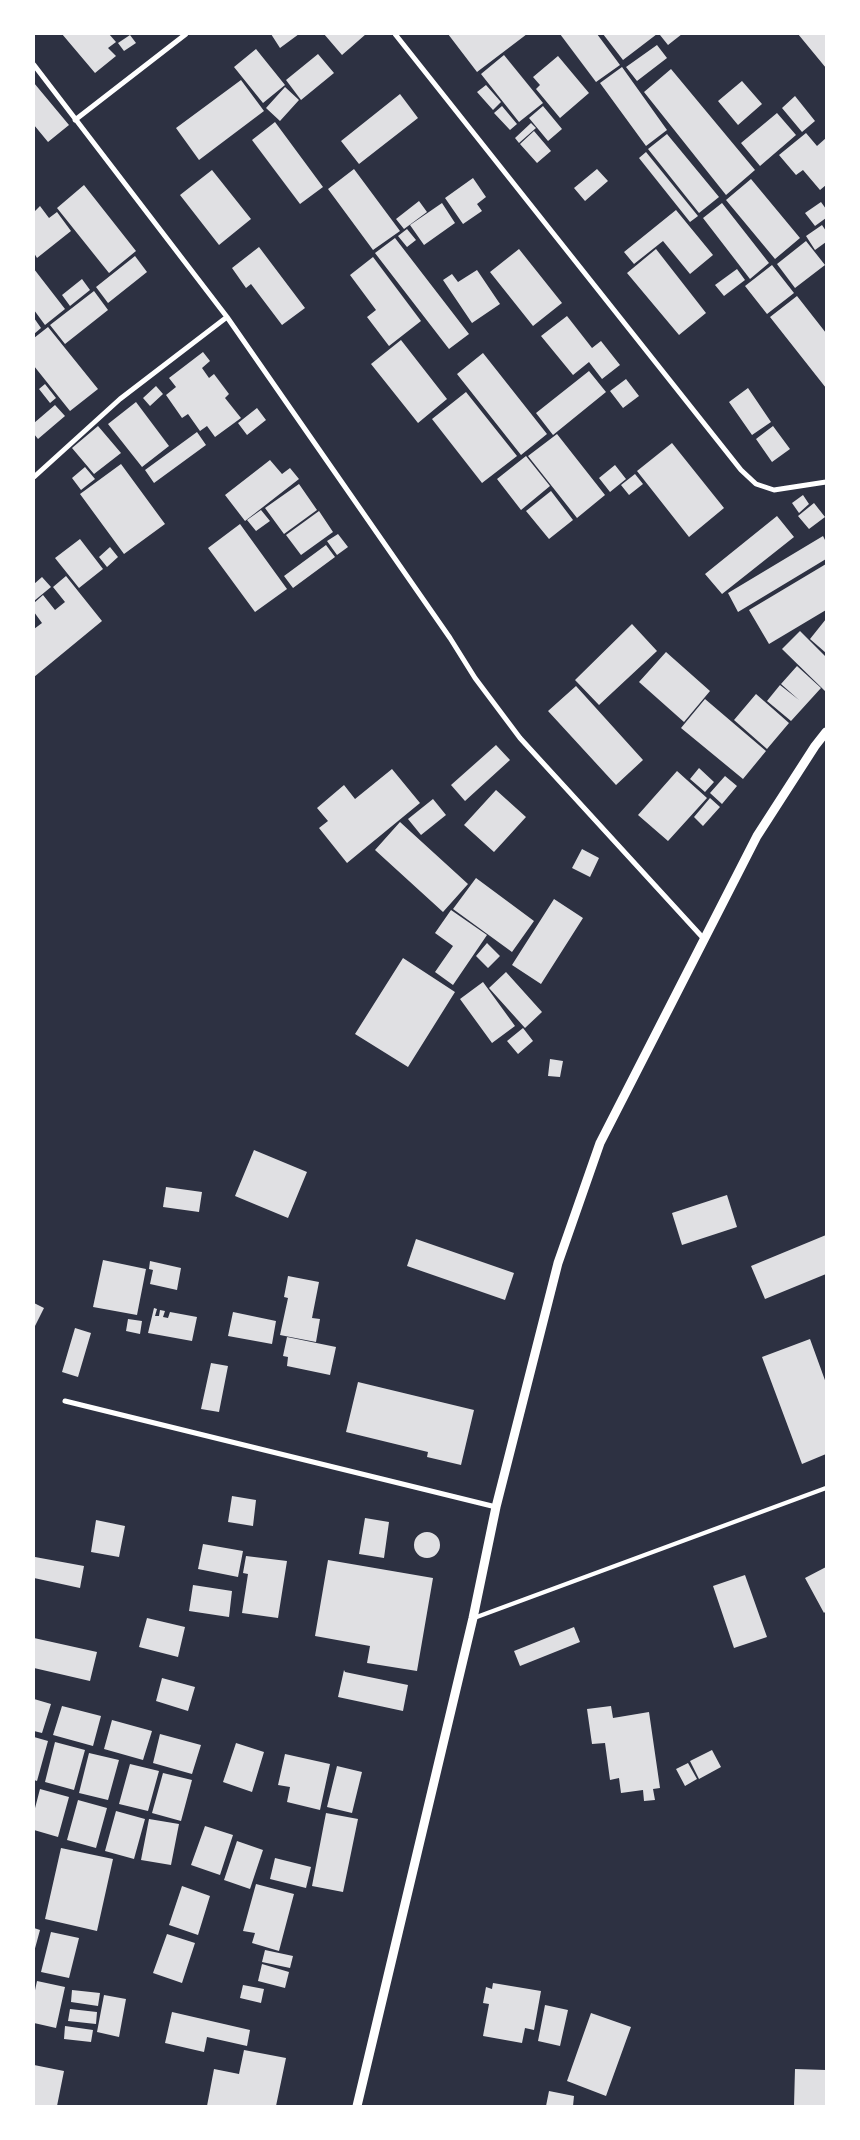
<!DOCTYPE html>
<html>
<head>
<meta charset="utf-8">
<style>
	body { margin:0 }
	#map { position:relative; width:860px; height:2140px; overflow:hidden; background:#2d3142; font-family:"Work Sans",sans-serif }
	canvas { display:block }
	.frame { position:absolute; inset:0; border:35px solid #fff; pointer-events:none }
</style>
</head>
<body>
<div id="map">
<canvas width="860" height="2140"></canvas>
<div class="frame"></div>
</div>
<script>
const c = document.querySelector('canvas').getContext('2d');
c.lineJoin = 'round';
function paint(path, color) {
  c.fillStyle = color;
  c.fill(path, 'evenodd');
}
function toPath(rows) {
  const path = new Path2D();
  for (const r of rows) {
    if (r.length === 3) {
      path.moveTo(r[0] + r[2], r[1]);
      path.arc(r[0], r[1], r[2], 0, 2 * Math.PI);
      continue;
    }
    path.moveTo(r[0], r[1]);
    for (let i = 2; i < r.length; i += 2) path.lineTo(r[i], r[i + 1]);
  }
  return path;
}
function stroke(path, color, width, dash) {
  c.strokeStyle = color;
  c.lineWidth = width;
  c.lineCap = dash ? 'butt' : 'round';
  c.setLineDash(dash || []);
  c.stroke(path);
}
paint(toPath([
	[62,34,109,34,116,42,108,48,116,56,95,73],
	[271,34,299,34,280,48],
	[324,34,366,34,342,55],
	[448,34,527,34,477,72],
	[560,34,597,34,620,65,596,82],
	[603,34,657,34,623,60],
	[662,34,682,34,668,45,660,35],
	[798,34,826,34,826,68],
	[130,35,136,43,124,51,118,43],
	[657,45,667,58,637,81,626,67],
	[256,49,285,85,263,103,234,67],
	[318,54,334,73,301,100,286,80],
	[504,55,543,103,519,122,481,74],
	[558,56,589,93,560,118,536,89,540,85,533,77],
	[622,67,667,130,646,146,600,83],
	[671,69,755,170,726,195,644,92],
	[241,80,264,111,199,160,176,128],
	[742,81,762,104,738,125,718,101],
	[34,83,69,125,48,142,34,125],
	[486,85,501,102,493,110,477,92],
	[285,87,299,100,280,121,266,108],
	[400,94,418,118,359,164,341,141],
	[795,96,815,121,802,132,782,108],
	[502,106,517,124,510,130,494,113],
	[543,106,562,129,548,141,529,118],
	[777,113,796,135,760,166,741,143],
	[275,122,323,187,300,204,252,140],
	[531,123,536,128,519,143,515,138],
	[534,131,551,151,537,163,520,144],
	[806,133,817,146,826,138,826,185,820,190,803,170,796,175,779,155],
	[667,134,719,197,699,213,648,149],
	[646,152,698,216,690,222,639,158],
	[354,169,400,231,373,250,328,189],
	[597,169,608,181,585,201,574,188],
	[212,170,251,219,219,245,180,195],
	[473,178,486,197,477,204,482,211,463,224,445,198],
	[751,179,800,238,775,259,726,200],
	[84,185,136,251,109,273,57,208],
	[419,201,427,212,404,229,396,219],
	[821,202,826,209,826,218,815,226,805,213],
	[442,203,455,223,424,245,410,225],
	[722,203,769,263,750,279,703,218],
	[40,206,49,218,57,212,71,231,37,258,34,253,34,212],
	[676,210,713,255,690,274,663,241,634,264,624,252],
	[822,225,826,231,826,242,815,250,806,236],
	[407,229,416,240,407,247,398,236],
	[395,238,469,334,449,349,375,253],
	[806,241,825,265,795,288,777,264],
	[259,247,305,308,282,325,251,284,246,288,232,268],
	[519,249,562,303,533,326,490,272],
	[656,249,706,313,679,335,627,273],
	[135,256,147,272,108,303,96,287],
	[373,257,421,321,389,346,367,317,376,310,350,275],
	[772,265,794,293,767,314,745,286],
	[34,269,65,309,45,325,34,310],
	[737,269,745,280,724,296,715,285],
	[477,270,500,304,472,323,443,280,452,274,458,282],
	[82,279,90,290,70,306,62,295],
	[94,291,108,310,65,344,50,325],
	[797,296,826,333,826,388,770,317],
	[567,316,592,348,601,341,620,365,602,379,589,362,573,375,541,336],
	[34,318,41,328,34,334],
	[48,327,98,389,70,411,34,366,34,338],
	[401,340,447,399,418,423,371,364],
	[203,352,210,361,202,368,209,378,214,374,229,394,225,398,241,418,215,437,207,426,200,431,188,414,182,418,166,395,176,387,169,378],
	[483,353,547,434,521,455,457,374],
	[589,371,606,392,553,435,536,413],
	[626,379,639,396,623,408,610,391],
	[45,384,56,398,50,403,39,389],
	[156,386,163,394,150,406,143,398],
	[748,388,771,422,752,435,729,402],
	[466,392,517,456,482,483,432,419],
	[136,402,169,446,142,467,108,424],
	[55,405,65,416,38,439,34,434,34,423],
	[257,408,266,420,247,435,238,423],
	[98,426,121,453,94,474,72,448],
	[773,426,790,449,772,462,756,439],
	[197,432,206,445,154,483,145,470],
	[557,434,605,495,577,518,528,456],
	[672,443,724,508,689,537,637,471],
	[526,456,550,486,521,510,497,479],
	[270,460,282,474,290,468,299,479,245,521,225,495],
	[121,464,165,524,124,554,80,494],
	[615,465,626,479,610,492,599,478],
	[85,467,95,479,81,490,72,478],
	[635,474,643,484,629,495,621,485],
	[299,484,317,510,284,534,265,508],
	[551,491,573,520,549,539,526,511],
	[803,495,809,504,799,513,792,503],
	[814,503,825,517,809,529,798,516],
	[261,510,270,521,256,531,247,520],
	[319,511,333,532,301,555,286,535],
	[777,516,794,537,722,594,705,574],
	[240,524,287,589,255,612,208,548],
	[338,534,348,547,337,555,327,541],
	[823,536,826,542,826,559,738,612,728,593],
	[80,539,103,569,79,588,55,558],
	[326,545,335,557,293,588,284,576],
	[110,547,118,557,107,567,99,557],
	[826,564,826,610,769,644,749,610],
	[66,576,102,621,34,677,34,629,42,623,34,612,34,603,43,595,55,610,65,602,53,587],
	[42,577,51,587,34,601,34,584],
	[826,619,826,653,810,639],
	[632,624,657,651,599,705,575,680],
	[800,631,826,657,826,692,782,649],
	[666,652,710,691,684,722,639,682],
	[797,666,821,688,791,721,767,701,780,685,799,700,781,684],
	[576,686,643,760,616,785,548,711],
	[756,694,789,723,767,749,734,720],
	[705,699,766,751,743,779,681,728],
	[496,745,510,760,465,801,451,785],
	[699,768,714,782,705,792,690,779],
	[392,769,420,803,347,863,319,828,328,821,317,808,344,785,355,799],
	[677,771,707,798,668,841,638,815],
	[725,776,737,786,722,804,710,793],
	[496,790,526,817,494,852,464,825],
	[710,798,720,807,703,826,694,817],
	[433,799,446,815,421,835,408,819],
	[400,822,468,884,443,912,375,850],
	[582,849,599,858,590,877,572,868],
	[476,878,534,921,512,952,453,909],
	[554,899,583,918,541,984,512,965],
	[451,910,487,935,453,985,435,972,453,946,435,933],
	[487,943,500,956,488,968,476,956],
	[403,958,455,992,408,1067,355,1034],
	[506,972,542,1012,525,1028,489,988],
	[483,982,515,1026,492,1043,460,999],
	[523,1028,533,1041,518,1054,507,1041],
	[550,1059,563,1061,560,1077,548,1076],
	[254,1150,307,1172,288,1218,235,1196],
	[166,1187,202,1192,199,1212,163,1207],
	[727,1195,737,1227,682,1245,672,1213],
	[826,1235,826,1274,765,1299,751,1266],
	[416,1239,514,1273,505,1300,407,1266],
	[103,1260,146,1269,137,1315,93,1307],
	[150,1261,181,1268,177,1290,150,1284,153,1270,149,1269],
	[288,1276,319,1282,312,1318,320,1319,316,1342,280,1335,288,1298,284,1297],
	[34,1303,44,1308,34,1328],
	[154,1308,157,1309,155,1316,159,1316,160,1310,165,1311,163,1317,168,1318,170,1312,197,1317,192,1341,148,1333],
	[233,1312,276,1321,272,1344,228,1336],
	[128,1319,142,1321,140,1334,126,1331],
	[75,1328,91,1333,78,1377,62,1372],
	[287,1337,336,1347,330,1375,287,1366,288,1357,283,1356],
	[810,1339,826,1383,826,1454,802,1464,762,1357],
	[211,1363,228,1366,219,1412,201,1409],
	[358,1382,474,1410,461,1465,427,1457,428,1452,346,1432],
	[232,1496,256,1500,253,1526,228,1522],
	[365,1518,389,1522,384,1558,359,1554],
	[96,1520,125,1526,119,1557,91,1552],
	[427,1545,13],
	[203,1544,243,1551,238,1577,198,1569],
	[246,1556,287,1561,278,1618,242,1613,248,1574,243,1573],
	[35,1557,84,1566,80,1588,34,1578],
	[328,1560,433,1578,417,1671,367,1663,370,1646,315,1636],
	[826,1567,826,1611,824,1613,805,1578],
	[745,1575,767,1637,734,1648,713,1586],
	[193,1585,232,1591,229,1617,189,1611],
	[147,1618,185,1627,178,1657,139,1647],
	[574,1627,580,1642,520,1666,514,1651],
	[34,1638,97,1652,90,1681,34,1668],
	[344,1670,345,1672,408,1685,403,1711,338,1697],
	[162,1678,195,1687,188,1711,156,1701],
	[34,1699,51,1704,42,1733,34,1731],
	[62,1706,101,1716,93,1746,53,1735],
	[611,1706,613,1718,649,1712,660,1788,653,1789,655,1800,644,1801,643,1790,621,1793,619,1778,610,1780,605,1743,592,1744,587,1709],
	[112,1720,152,1731,143,1760,104,1749],
	[160,1734,201,1745,192,1774,153,1763],
	[34,1737,48,1741,37,1781,34,1780],
	[55,1742,85,1750,74,1790,45,1782],
	[236,1743,264,1752,252,1792,223,1782],
	[712,1750,721,1767,699,1779,690,1761],
	[89,1753,119,1760,108,1800,79,1793],
	[285,1754,330,1764,320,1810,287,1802,290,1787,278,1785],
	[688,1763,697,1779,685,1786,676,1769],
	[130,1764,159,1771,148,1811,119,1804],
	[337,1766,362,1772,352,1813,327,1807],
	[163,1773,192,1780,181,1821,152,1813],
	[40,1789,69,1797,58,1837,34,1830,34,1812],
	[78,1800,107,1808,96,1848,67,1840],
	[116,1811,145,1819,134,1859,105,1851],
	[326,1813,358,1819,343,1892,312,1886],
	[149,1819,179,1824,171,1865,141,1860],
	[205,1826,233,1835,220,1875,191,1865],
	[237,1841,263,1850,250,1889,224,1880],
	[61,1848,113,1859,97,1931,45,1919],
	[275,1858,311,1867,306,1888,270,1879],
	[256,1884,294,1894,279,1951,252,1943,255,1933,243,1931],
	[182,1886,210,1896,198,1935,169,1925],
	[34,1928,40,1930,34,1952],
	[51,1932,79,1938,69,1978,41,1972],
	[167,1934,195,1943,182,1983,153,1973],
	[265,1950,293,1956,290,1968,262,1962],
	[262,1964,289,1972,285,1988,258,1981],
	[37,1981,65,1987,56,2028,34,2023,34,1995],
	[493,1983,541,1991,534,2030,525,2028,522,2043,483,2036,489,2004,483,2003,486,1987,492,1989],
	[243,1985,264,1989,261,2003,240,1998],
	[72,1990,100,1993,98,2006,71,2002],
	[104,1995,126,1999,119,2037,97,2032],
	[545,2005,568,2010,560,2046,538,2041],
	[70,2009,97,2012,96,2024,68,2021],
	[172,2012,250,2030,247,2046,207,2037,204,2052,165,2043],
	[591,2013,631,2027,606,2096,567,2081],
	[65,2026,93,2030,91,2042,64,2039],
	[244,2050,286,2058,276,2106,207,2106,214,2069,239,2074],
	[34,2065,64,2071,57,2106,34,2106],
	[795,2069,826,2070,826,2106,794,2106],
	[549,2091,574,2096,573,2106,546,2106]
]), '#e0e0e3');
stroke(toPath([
	[474,1618,826,1488]
]), '#fff', 4);
stroke(toPath([
	[395,34,741,470,756,484,774,490,826,482],
	[34,65,227,317,450,638,475,678,520,738,704,939],
	[75,120,186,34],
	[34,477,120,399,227,317],
	[65,1401,496,1507]
]), '#fff', 5);
stroke(toPath([
	[357,2106,473,1618,496,1507,558,1263,600,1143,757,836,815,746,826,732]
]), '#fff', 9);
</script>
</body>
</html>
